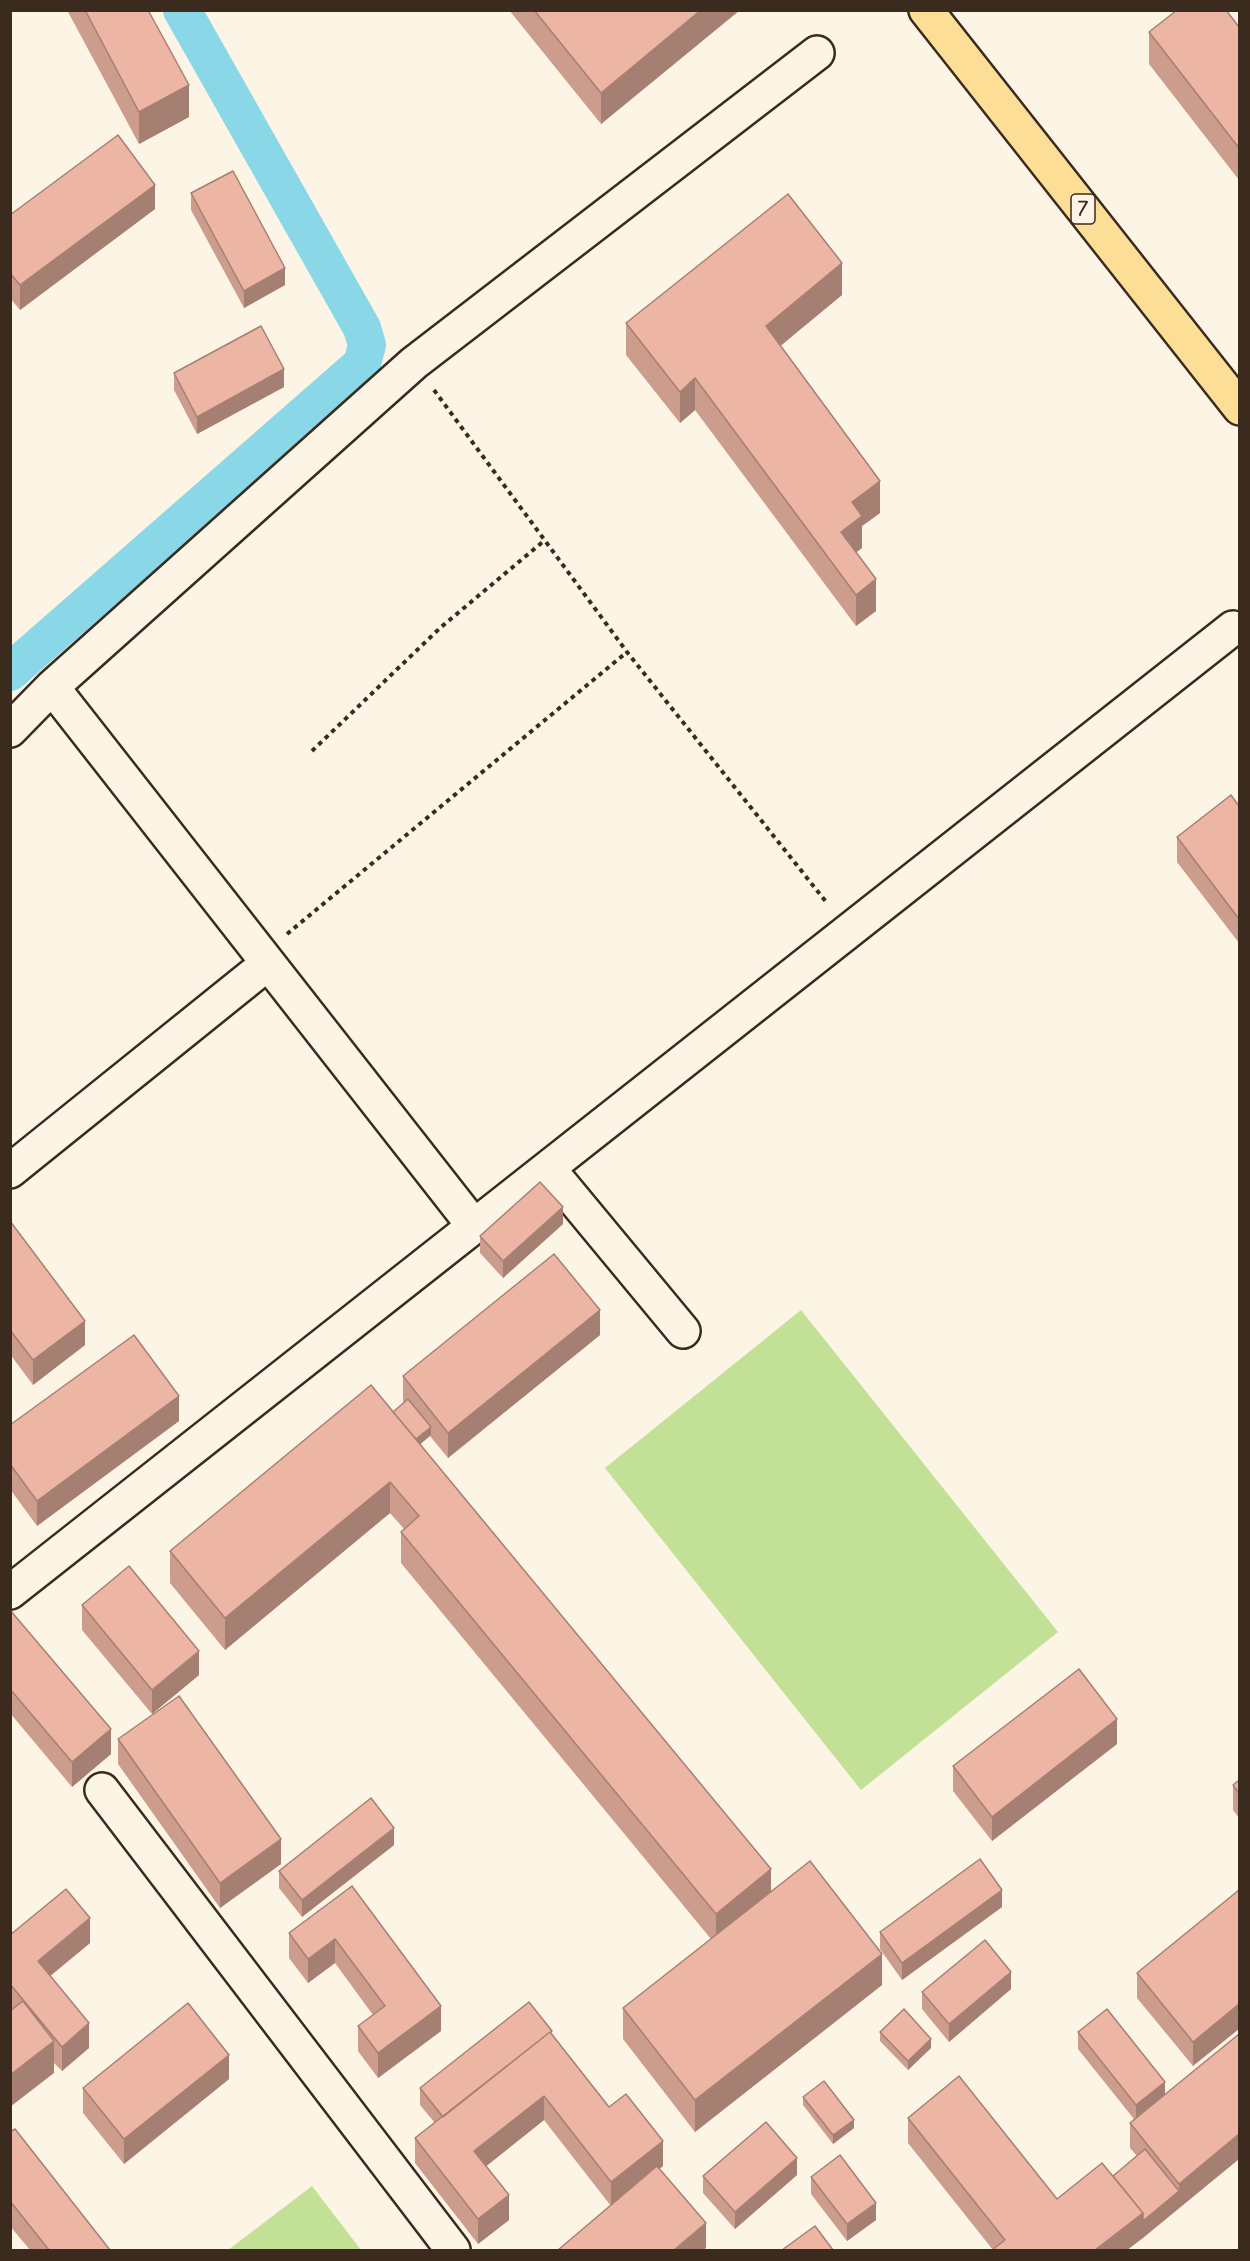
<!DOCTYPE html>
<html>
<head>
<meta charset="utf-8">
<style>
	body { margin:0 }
	#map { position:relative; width:1250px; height:2261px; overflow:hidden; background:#fcf5e5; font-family:Mynerve,sans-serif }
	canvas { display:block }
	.frame { position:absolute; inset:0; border:12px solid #3b2a1e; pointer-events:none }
</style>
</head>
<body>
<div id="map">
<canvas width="1250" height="2261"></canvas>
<div class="frame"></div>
</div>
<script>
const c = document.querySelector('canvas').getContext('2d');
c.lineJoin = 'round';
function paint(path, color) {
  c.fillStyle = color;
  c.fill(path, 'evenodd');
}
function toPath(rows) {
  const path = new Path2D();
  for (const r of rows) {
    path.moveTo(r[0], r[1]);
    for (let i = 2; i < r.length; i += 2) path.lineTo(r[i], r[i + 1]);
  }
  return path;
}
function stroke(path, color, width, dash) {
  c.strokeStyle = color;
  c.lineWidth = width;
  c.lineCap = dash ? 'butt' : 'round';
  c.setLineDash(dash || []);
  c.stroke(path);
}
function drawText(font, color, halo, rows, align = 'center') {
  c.font = font + ' Mynerve,sans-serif';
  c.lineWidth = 4.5;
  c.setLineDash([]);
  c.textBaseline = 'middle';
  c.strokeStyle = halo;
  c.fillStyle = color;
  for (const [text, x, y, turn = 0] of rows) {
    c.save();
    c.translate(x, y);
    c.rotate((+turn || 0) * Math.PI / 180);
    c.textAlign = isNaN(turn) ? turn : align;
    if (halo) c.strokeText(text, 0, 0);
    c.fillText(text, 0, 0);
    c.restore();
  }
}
paint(toPath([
	[801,1310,1058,1632,861,1790,605,1468],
	[312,2186,361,2250,228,2250]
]), '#c3e097');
stroke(toPath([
	[10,672,362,364,367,345,362,328,182,10]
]), '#8ad7e8', 38);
const minor = toPath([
	[1227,10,1240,26],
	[52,687,474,1226],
	[10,730,52,687,414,363,817,53],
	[548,1168,683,1331],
	[10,1171,267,964],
	[10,1592,1233,628],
	[102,1790,453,2250]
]);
const highway = toPath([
	[926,10,1240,408]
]);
stroke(minor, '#3b2a1e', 38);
stroke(highway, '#3b2a1e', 38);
stroke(toPath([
	[434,390,627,652,827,903],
	[312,751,440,628,545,540],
	[287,934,627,652]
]), '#3b2a1e', 4, [4.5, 4.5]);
stroke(minor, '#fcf5e5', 33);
stroke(highway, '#fdde96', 33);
paint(toPath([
	[67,10,148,10,189,117,139,144],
	[509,10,740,10,601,124],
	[1239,27,1239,180,1149,64,1149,32],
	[191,193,285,285,244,308,191,210],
	[155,209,20,310,10,298,10,215],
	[842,295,780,345,880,513,862,526,862,548,856,552,876,611,856,626,695,410,680,423,626,355,626,323],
	[174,373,284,387,197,434,174,390],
	[1239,806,1239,943,1177,862,1177,837],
	[10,1221,85,1345,33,1385,10,1354],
	[563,1224,503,1278,480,1253,480,1236],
	[600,1335,448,1458,430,1436,420,1444,771,1892,882,1985,695,2132,623,2039,623,2008,711,1939,401,1563,401,1532,404,1529,390,1513,225,1650,170,1583,170,1551,393,1412,404,1403,403,1401,403,1376],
	[179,1421,37,1526,10,1489,10,1425],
	[82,1605,199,1675,152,1714,82,1630],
	[10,1610,111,1754,72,1787,10,1713],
	[118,1739,281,1864,220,1908,118,1764],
	[1117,1744,992,1841,953,1791,953,1766],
	[1239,1780,1239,1818,1233,1810,1233,1785],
	[394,1845,302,1917,279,1888,279,1871],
	[352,1886,441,2031,378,2078,358,2051,358,2026,373,2015,335,1963,308,1983,289,1958,289,1933],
	[1239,1890,1193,2066,1137,1998,1137,1973],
	[1002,1907,902,1980,880,1949,880,1932],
	[10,1935,90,1943,50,1976,89,2048,62,2071,54,2063,54,2073,10,2009],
	[1011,1989,949,2042,922,2009,922,1992],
	[880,2032,931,2048,908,2070,880,2041],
	[1078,2032,1165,2094,1239,2159,1127,2250,993,2250,908,2143,908,2118,1057,2199,1113,2176,1137,2156,1130,2148,1130,2123,1134,2119,1078,2049],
	[552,2034,609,2107,663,2166,659,2169,706,2248,611,2206,544,2120,486,2166,509,2220,478,2244,415,2163,415,2138,435,2123,420,2105,420,2088],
	[229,2079,124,2164,83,2113,83,2088],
	[803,2097,854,2128,833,2144,803,2105],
	[10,2132,110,2250,30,2250,10,2226],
	[797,2175,735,2229,703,2193,703,2176],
	[811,2177,876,2220,847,2241,811,2194]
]), '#cc9c8d');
paint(toPath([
	[701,10,740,10,601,124,601,93],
	[189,85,189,117,139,144,139,112],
	[155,185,155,209,20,310,20,285],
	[842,263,842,295,766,358,766,326],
	[285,268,285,285,244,308,244,291],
	[284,369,284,387,197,434,197,417],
	[695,378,695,410,680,423,680,392],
	[880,481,880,513,862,526,862,548,841,564,841,532,852,502],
	[876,579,876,611,856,626,856,595],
	[563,1207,563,1224,503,1278,503,1261],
	[600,1310,600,1335,448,1458,448,1433],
	[85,1321,85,1345,33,1385,33,1360],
	[179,1396,179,1421,37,1526,37,1501],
	[431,1427,431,1435,405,1457,405,1448],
	[390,1482,390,1513,225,1650,225,1618],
	[199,1651,199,1675,152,1714,152,1690],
	[1117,1719,1117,1744,992,1841,992,1817],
	[111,1729,111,1754,72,1787,72,1762],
	[394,1828,394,1845,302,1917,302,1900],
	[281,1839,281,1864,220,1908,220,1883],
	[771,1869,771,1901,716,1946,716,1914],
	[1002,1890,1002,1907,902,1980,902,1963],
	[90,1918,90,1943,38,1986,38,1961],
	[335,1939,335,1963,308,1983,308,1959],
	[882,1954,882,1985,695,2132,695,2100],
	[1011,1972,1011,1989,949,2042,949,2024],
	[1239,2004,1239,2029,1193,2066,1193,2042],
	[441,2006,441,2031,378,2078,378,2053],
	[89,2023,89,2048,62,2071,62,2047],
	[931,2039,931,2048,908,2070,908,2061],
	[54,2041,54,2073,10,2107,10,2075],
	[229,2055,229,2079,124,2164,124,2139],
	[1165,2082,1165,2099,1136,2122,1136,2105],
	[544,2096,544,2120,474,2176,474,2151],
	[854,2120,854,2128,833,2144,833,2135],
	[1239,2134,1239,2159,1143,2238,1143,2221,1179,2191,1179,2184],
	[663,2141,663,2166,611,2207,611,2182],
	[797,2158,797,2175,735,2229,735,2212],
	[509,2195,509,2220,478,2244,478,2219],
	[876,2203,876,2220,847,2241,847,2224],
	[1143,2213,1143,2238,1127,2250,1095,2250],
	[706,2223,706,2248,703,2250,674,2250]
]), '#a67f73');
const building = toPath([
	[85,10,148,10,189,85,139,112,85,10],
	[534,10,701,10,601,93,534,10],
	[1177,10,1226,10,1239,27,1239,148,1149,32,1177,10],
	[118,135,155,185,20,285,10,273,10,215,118,135],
	[233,171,285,268,244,291,191,193,233,171],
	[788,194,842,263,766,326,880,481,852,502,862,516,841,532,876,579,856,595,695,378,680,392,626,323,788,194],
	[261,326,284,369,197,417,174,373,261,326],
	[1231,795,1239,806,1239,919,1177,837,1231,795],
	[540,1182,563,1207,503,1261,480,1236,540,1182],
	[10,1221,85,1321,33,1360,10,1330,10,1221],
	[554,1254,600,1310,448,1433,403,1376,554,1254],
	[134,1335,179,1396,37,1501,10,1464,10,1425,134,1335],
	[371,1385,771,1869,716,1914,401,1532,419,1516,390,1482,225,1618,170,1551,371,1385],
	[408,1399,431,1427,416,1439,393,1412,408,1399],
	[129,1566,199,1651,152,1690,82,1605,129,1566],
	[10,1610,111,1729,72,1762,10,1689,10,1610],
	[1079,1669,1117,1719,992,1817,953,1766,1079,1669],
	[179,1696,281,1839,220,1883,118,1739,179,1696],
	[1239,1780,1239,1793,1233,1785,1239,1780],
	[371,1798,394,1828,302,1900,279,1871,371,1798],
	[980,1859,1002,1890,902,1963,880,1932,980,1859],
	[810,1861,882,1954,695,2100,623,2008,810,1861],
	[352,1886,441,2006,378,2053,358,2026,385,2006,335,1939,308,1959,289,1933,352,1886],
	[66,1889,90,1918,38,1961,89,2023,62,2047,10,1984,10,1935,66,1889],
	[1239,1890,1239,2004,1193,2042,1137,1973,1239,1890],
	[985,1940,1011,1972,949,2024,922,1992,985,1940],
	[23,2001,54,2041,10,2075,10,2011,23,2001],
	[529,2002,552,2031,551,2032,550,2032,443,2117,420,2088,529,2002],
	[188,2003,229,2055,124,2139,83,2088,188,2003],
	[904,2009,931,2039,908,2061,880,2032,904,2009],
	[1107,2009,1165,2082,1136,2105,1078,2032,1107,2009],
	[550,2032,609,2107,626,2094,663,2141,611,2182,544,2096,474,2151,509,2195,478,2219,415,2138,550,2032],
	[1239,2034,1239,2134,1179,2184,1130,2123,1239,2034],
	[959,2076,1057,2199,1102,2163,1143,2213,1095,2250,992,2250,1005,2240,908,2118,959,2076],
	[824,2081,854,2120,833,2135,803,2097,824,2081],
	[766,2122,797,2158,735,2212,703,2176,766,2122],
	[15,2129,110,2250,49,2250,10,2201,10,2132,15,2129],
	[1145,2149,1179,2191,1143,2221,1143,2213,1113,2176,1145,2149],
	[840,2155,876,2203,847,2224,811,2177,840,2155],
	[657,2166,706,2223,674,2250,558,2250,657,2166],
	[815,2226,833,2250,782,2250,815,2226]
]);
paint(building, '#edb5a4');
stroke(building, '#a67f73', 1.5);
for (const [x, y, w] of [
	[1083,209,24]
]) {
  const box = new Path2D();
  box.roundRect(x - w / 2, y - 15, w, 30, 4.5);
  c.fillStyle = '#fcf5e5';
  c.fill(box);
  stroke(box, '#3b2a1e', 1.5);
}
drawText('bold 18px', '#3b2a1e', null, [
	["7",1083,209]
]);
</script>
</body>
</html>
